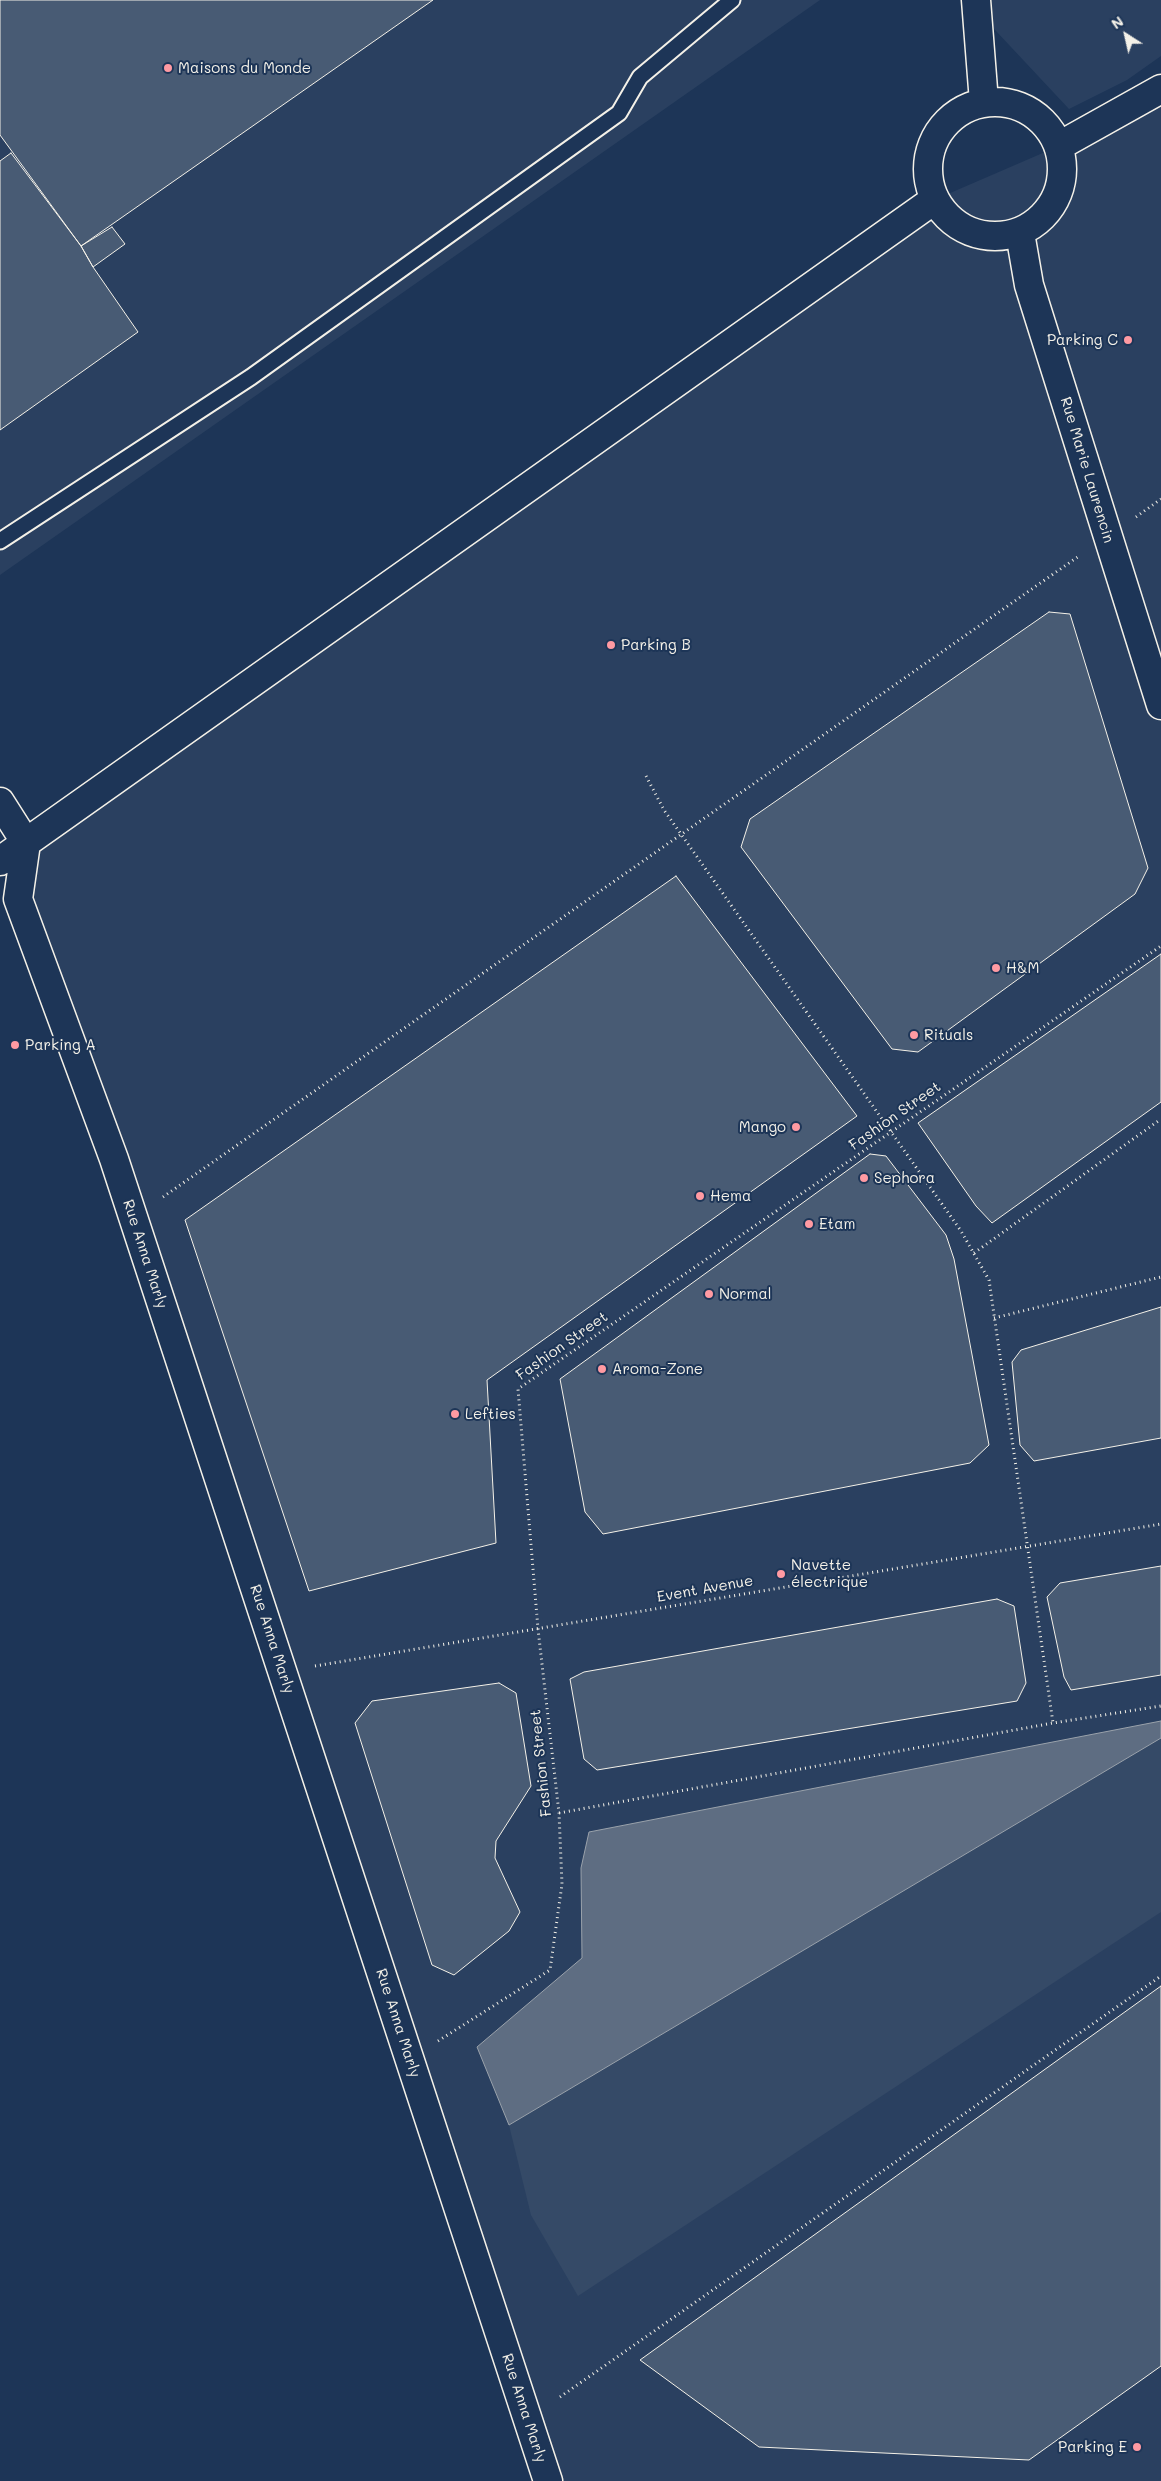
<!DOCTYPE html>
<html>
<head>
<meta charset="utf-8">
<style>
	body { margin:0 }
	#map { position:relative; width:1161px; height:2481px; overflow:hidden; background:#1d3557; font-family:Mali,sans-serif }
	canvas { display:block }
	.north { position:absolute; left:1101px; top:10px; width:50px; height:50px; -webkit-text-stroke:4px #1d3557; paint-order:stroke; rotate:325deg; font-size:14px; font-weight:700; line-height:20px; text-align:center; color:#f4f1e8 }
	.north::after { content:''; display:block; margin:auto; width:18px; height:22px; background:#f4f1e8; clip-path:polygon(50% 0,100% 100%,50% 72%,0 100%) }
</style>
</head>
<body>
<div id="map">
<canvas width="1161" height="2481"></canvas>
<div class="north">N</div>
</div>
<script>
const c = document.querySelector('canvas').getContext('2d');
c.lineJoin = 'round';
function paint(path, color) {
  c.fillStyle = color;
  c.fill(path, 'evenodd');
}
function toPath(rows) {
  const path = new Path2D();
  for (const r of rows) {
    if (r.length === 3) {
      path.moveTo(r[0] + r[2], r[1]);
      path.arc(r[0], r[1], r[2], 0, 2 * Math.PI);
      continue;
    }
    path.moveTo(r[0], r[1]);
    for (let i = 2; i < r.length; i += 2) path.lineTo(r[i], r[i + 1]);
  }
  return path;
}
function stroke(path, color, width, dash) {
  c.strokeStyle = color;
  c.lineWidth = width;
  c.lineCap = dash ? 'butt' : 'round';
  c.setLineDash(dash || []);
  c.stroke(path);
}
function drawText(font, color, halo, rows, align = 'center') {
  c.font = font + ' Mali,sans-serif';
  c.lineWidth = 4;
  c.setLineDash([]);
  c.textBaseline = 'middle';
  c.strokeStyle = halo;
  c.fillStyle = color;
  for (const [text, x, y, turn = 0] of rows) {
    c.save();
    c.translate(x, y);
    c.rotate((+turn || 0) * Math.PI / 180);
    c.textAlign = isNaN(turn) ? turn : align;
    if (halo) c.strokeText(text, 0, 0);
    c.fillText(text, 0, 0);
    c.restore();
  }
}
paint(toPath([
	[0,0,820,0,0,575],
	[967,0,1161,0,1161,56,1127,80,1069,109],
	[1161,89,1161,2481,548,2481,18,899,26,843,934,200,1059,146]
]), '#2a4060');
paint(toPath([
	[1161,1738,1161,1912,578,2296,531,2215,509,2125]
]), '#354a67');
const water = toPath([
	[1161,1721,1161,1738,509,2125,477,2047,582,1958,581,1868,589,1832,1161,1721]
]);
paint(water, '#5e6d82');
stroke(water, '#9aa2ab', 1);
const building = toPath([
	[0,0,433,0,81,246,0,135,0,0],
	[11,153,81,246,93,267,138,332,0,430,0,161,11,153],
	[112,227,125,244,93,267,81,246,112,227],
	[1049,612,1070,614,1148,868,1135,894,918,1052,892,1049,741,847,750,819,1049,612],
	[676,876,857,1116,487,1380,496,1543,309,1591,185,1220,676,876],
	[1161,954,1161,1102,992,1223,976,1206,918,1123,1161,954],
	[870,1154,886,1156,946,1235,954,1259,989,1445,970,1463,603,1534,585,1512,560,1379,870,1154],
	[1161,1307,1161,1438,1034,1461,1020,1445,1012,1362,1021,1350,1161,1307],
	[1161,1566,1161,1675,1071,1690,1064,1677,1047,1597,1060,1583,1161,1566],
	[997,1599,1014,1606,1026,1683,1017,1701,597,1770,584,1759,570,1679,584,1672,997,1599],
	[499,1683,516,1693,531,1786,496,1841,495,1858,520,1912,509,1931,454,1975,432,1965,355,1723,372,1701,499,1683],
	[1161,1986,1161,2366,1029,2460,759,2447,640,2360,1161,1986]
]);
paint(building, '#485b74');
stroke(building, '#f4f1e8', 1);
const lane = toPath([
	[0,541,251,377,619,113,640,77,732,0]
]);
const street = toPath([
	[976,0,984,102],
	[995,169,67],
	[1059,146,1161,89],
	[1020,233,1029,285,1161,705],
	[0,802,26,843,18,899,114,1159,548,2481],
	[0,861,934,200]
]);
stroke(lane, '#f4f1e8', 19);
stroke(street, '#f4f1e8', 31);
stroke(toPath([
	[1136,517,1161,499],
	[646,776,664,810,961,1231,989,1280,1053,1723],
	[163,1197,1079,556],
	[974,1253,1161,1119],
	[994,1318,1161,1277],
	[315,1666,1161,1524],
	[559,1813,1053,1723,1161,1706],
	[438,2041,550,1970,562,1884,559,1813,538,1629,518,1389,1161,946],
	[560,2397,1161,1976]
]), '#f4f1e8', 3, [1, 4]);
stroke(lane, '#1d3557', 15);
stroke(street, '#1d3557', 28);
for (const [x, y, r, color] of [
	[168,68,5,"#ff9aa2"],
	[1128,340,5,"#ff9aa2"],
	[611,645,5,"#ff9aa2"],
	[996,968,5,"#ff9aa2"],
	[914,1035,5,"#ff9aa2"],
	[15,1045,5,"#ff9aa2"],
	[796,1127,5,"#ff9aa2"],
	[864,1178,5,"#ff9aa2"],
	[700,1196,5,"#ff9aa2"],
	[809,1224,5,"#ff9aa2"],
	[709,1294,5,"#ff9aa2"],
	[602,1369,5,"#ff9aa2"],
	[455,1414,5,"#ff9aa2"],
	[781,1574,5,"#ff9aa2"],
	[1137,2447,5,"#ff9aa2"]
]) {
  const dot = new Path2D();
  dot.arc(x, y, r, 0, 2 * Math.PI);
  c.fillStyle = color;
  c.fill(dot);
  stroke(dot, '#1d3557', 2);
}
drawText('15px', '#f4f1e8', '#1d3557', [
	["Maisons du Monde",178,68],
	["Parking C",1118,340,"right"],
	["Parking B",621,645],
	["H&M",1006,968],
	["Rituals",924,1035],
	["Parking A",25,1045],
	["Mango",786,1127,"right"],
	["Sephora",874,1178],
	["Hema",710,1196],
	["Etam",819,1224],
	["Normal",719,1294],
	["Aroma-Zone",612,1369],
	["Lefties",465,1414],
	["Navette",791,1565],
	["électrique",791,1582],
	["Parking E",1127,2447,"right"]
], 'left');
drawText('15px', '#f4f1e8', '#1d3557', [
	["Rue Marie Laurencin",1087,470,73],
	["Fashion Street",895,1116,-35],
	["Rue Anna Marly",145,1254,72],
	["Fashion Street",562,1346,-35],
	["Event Avenue",705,1589,-10],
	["Rue Anna Marly",272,1639,72],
	["Fashion Street",541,1763,-96],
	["Rue Anna Marly",398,2023,72],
	["Rue Anna Marly",524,2408,72]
]);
</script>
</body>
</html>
